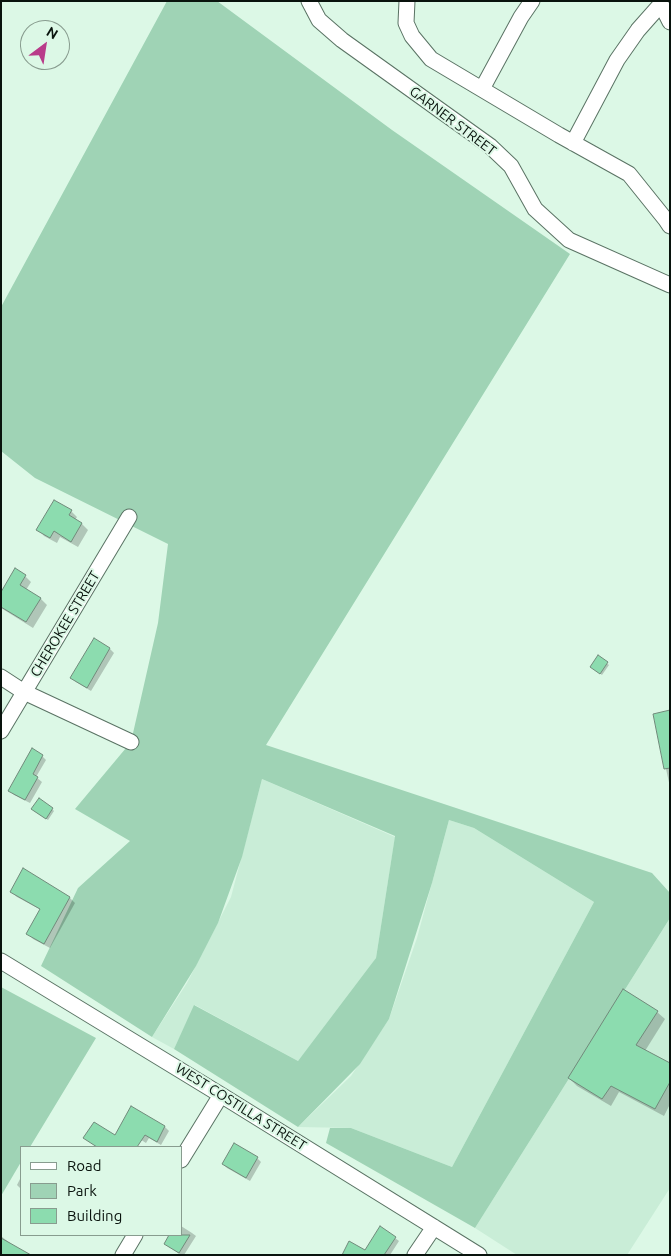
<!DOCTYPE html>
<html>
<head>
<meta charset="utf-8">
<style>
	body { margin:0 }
	#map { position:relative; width:671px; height:1256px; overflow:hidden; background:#dcf8e6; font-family:Ubuntu,sans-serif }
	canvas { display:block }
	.frame { position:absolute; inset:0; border:2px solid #09130d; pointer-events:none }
	.legend { position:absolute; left:20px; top:1146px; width:162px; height:90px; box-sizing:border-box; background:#dcf8e6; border:1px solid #889c8f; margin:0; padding:6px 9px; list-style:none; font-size:15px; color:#09130d }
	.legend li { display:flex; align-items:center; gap:10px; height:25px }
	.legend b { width:25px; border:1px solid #889c8f }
	.north { position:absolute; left:20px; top:20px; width:50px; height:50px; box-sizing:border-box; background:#dcf8e6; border:1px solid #889c8f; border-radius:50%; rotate:31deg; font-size:14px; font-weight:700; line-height:20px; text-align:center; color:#09130d }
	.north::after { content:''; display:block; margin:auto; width:18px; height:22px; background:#b93c8a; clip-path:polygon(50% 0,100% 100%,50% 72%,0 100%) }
</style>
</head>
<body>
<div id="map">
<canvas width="671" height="1256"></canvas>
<div class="frame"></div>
<ul class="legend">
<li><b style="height:6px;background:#fff"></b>Road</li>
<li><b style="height:14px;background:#9fd3b5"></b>Park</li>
<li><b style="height:14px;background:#8cdcaf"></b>Building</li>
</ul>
<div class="north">N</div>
</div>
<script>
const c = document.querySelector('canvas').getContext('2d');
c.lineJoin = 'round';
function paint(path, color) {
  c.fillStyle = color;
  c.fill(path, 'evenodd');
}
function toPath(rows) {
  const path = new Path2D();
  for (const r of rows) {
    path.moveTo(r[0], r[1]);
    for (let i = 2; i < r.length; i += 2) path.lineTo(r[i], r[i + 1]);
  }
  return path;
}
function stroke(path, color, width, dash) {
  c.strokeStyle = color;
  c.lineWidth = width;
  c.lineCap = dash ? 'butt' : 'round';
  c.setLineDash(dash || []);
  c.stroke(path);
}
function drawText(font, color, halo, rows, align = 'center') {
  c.font = font + ' Ubuntu,sans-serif';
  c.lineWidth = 4;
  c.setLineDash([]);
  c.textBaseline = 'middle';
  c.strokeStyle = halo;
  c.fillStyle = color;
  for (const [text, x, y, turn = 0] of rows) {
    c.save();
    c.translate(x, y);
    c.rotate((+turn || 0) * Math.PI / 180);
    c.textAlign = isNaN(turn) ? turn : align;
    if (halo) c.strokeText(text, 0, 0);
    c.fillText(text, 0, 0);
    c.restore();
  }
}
paint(toPath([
	[262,779,395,837,376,958,360,987,298,1061,195,1005,174,1049,152,1037,187,983,231,897],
	[449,820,474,828,594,902,452,1167,351,1128,298,1127,351,1076,389,1019,417,938],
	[670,918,670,1188,627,1255,517,1255,475,1228]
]), '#c9edd7');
paint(toPath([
	[167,1,217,1,392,130,570,254,266,745,652,873,670,893,670,918,475,1228,326,1143,330,1128,351,1128,452,1167,594,902,474,828,449,820,432,883,389,1019,360,1064,298,1127,174,1049,194,1005,298,1061,376,958,395,836,262,779,242,857,218,923,196,966,152,1037,41,966,78,888,130,841,75,809,131,742,158,623,168,544,35,478,1,451,1,307],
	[1,987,96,1038,30,1147,21,1147,21,1162,1,1196]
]), '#9fd3b5');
paint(toPath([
	[71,511,77,517,75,520,82,524,88,530,78,547,60,537,57,543,44,536,38,529],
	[25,576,31,582,26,590,41,599,47,605,33,628,1,608,1,594],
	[94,640,110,649,114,653,91,691,76,682,72,678],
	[598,657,609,665,602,675,593,668],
	[670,711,670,787,654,715],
	[42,756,46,760,36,777,42,782,30,803,14,795,10,791],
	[52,809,54,811,48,820,34,811],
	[23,870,70,898,75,903,50,948,33,939,28,933,41,910,17,897,11,892],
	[657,1012,665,1019,645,1051,670,1065,670,1104,664,1116,619,1092,611,1106,577,1086,569,1078],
	[132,1108,165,1127,169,1131,161,1145,149,1138,146,1143,135,1136,129,1147,97,1147,85,1138,115,1137],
	[257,1158,261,1162,250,1181,227,1168,223,1164],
	[21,1177,21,1189,17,1185],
	[181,1226,192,1233,196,1236,184,1255,181,1255,169,1247,165,1243,171,1235,181,1235],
	[1,1236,11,1244,1,1255],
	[395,1238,399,1241,390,1255,343,1255,365,1252]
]), '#0003');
const building = toPath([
	[54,500,72,510,69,515,82,523,71,542,54,531,50,538,36,530,54,500],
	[15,568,26,575,20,585,41,598,26,622,1,607,1,592,15,568],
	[94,638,110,648,87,688,70,678,94,638],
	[598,655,608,662,600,674,590,667,598,655],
	[670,710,670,768,664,769,653,714,670,710],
	[32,748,43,755,33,774,38,777,25,800,8,791,32,748],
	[39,798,53,808,46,819,31,809,39,798],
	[23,868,70,897,44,944,26,934,40,909,10,892,23,868],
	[623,989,658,1011,636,1045,670,1063,670,1082,655,1109,611,1086,602,1099,568,1078,623,989],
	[131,1106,165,1126,157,1142,145,1135,137,1147,97,1147,83,1138,94,1122,115,1135,131,1106],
	[234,1143,258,1157,246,1178,222,1164,234,1143],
	[380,1226,396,1237,384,1255,342,1255,349,1241,365,1250,380,1226],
	[169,1235,190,1235,179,1253,164,1244,169,1235],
	[1,1238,31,1255,1,1255,1,1238]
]);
paint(building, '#8cdcaf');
stroke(building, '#718a7b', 1);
const street = toPath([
	[309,1,319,20,342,40,490,146,511,166,535,209,569,240,670,285],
	[407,1,406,23,412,36,431,59,559,135,629,174,666,220,670,226],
	[661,1,661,4,670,22],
	[482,89,521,17,532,1],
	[573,143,617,60,638,30,661,4],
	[1,677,24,692,131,742],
	[1,731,129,517],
	[1,961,221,1095,479,1255],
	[181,1160,221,1095],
	[123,1255,135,1235],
	[415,1255,434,1227]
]);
stroke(street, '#5a7364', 17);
stroke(street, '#fff', 15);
drawText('14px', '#09130d', '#dcf8e6', [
	["GARNER STREET",453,121,37],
	["CHEROKEE STREET",65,624,-59],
	["WEST COSTILLA STREET",241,1107,32]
]);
</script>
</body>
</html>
